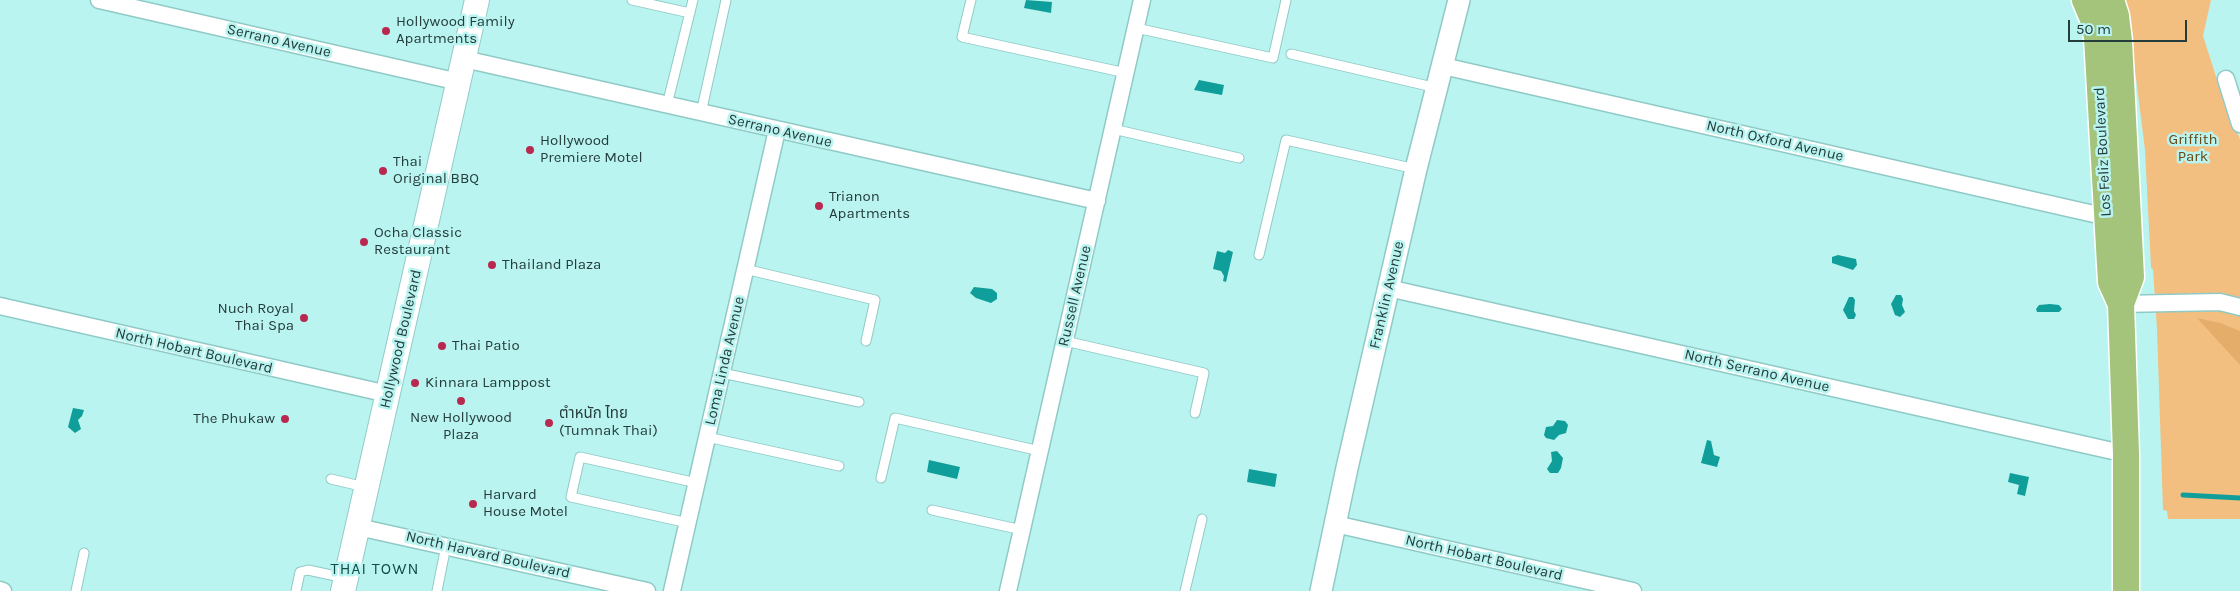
<!DOCTYPE html>
<html>
<head>
<meta charset="utf-8">
<style>
	body { margin:0 }
	#map { position:relative; width:2240px; height:591px; overflow:hidden; background:#baf4f0; font-family:Karla,sans-serif }
	canvas { display:block }
	.scale { position:absolute; left:2068px; top:20px; width:119px; height:22px; box-sizing:border-box; border:2px solid #243c3b; border-top:0; padding-left:6px; font-size:15px; line-height:18px; white-space:nowrap; color:#243c3b; -webkit-text-stroke:4px #baf4f0; paint-order:stroke }
</style>
</head>
<body>
<div id="map">
<canvas width="2240" height="591"></canvas>
<div class="scale">50 m</div>
</div>
<script>
const c = document.querySelector('canvas').getContext('2d');
c.lineJoin = 'round';
function paint(path, color) {
  c.fillStyle = color;
  c.fill(path, 'evenodd');
}
function toPath(rows) {
  const path = new Path2D();
  for (const r of rows) {
    path.moveTo(r[0], r[1]);
    for (let i = 2; i < r.length; i += 2) path.lineTo(r[i], r[i + 1]);
  }
  return path;
}
function stroke(path, color, width, dash) {
  c.strokeStyle = color;
  c.lineWidth = width;
  c.lineCap = dash ? 'butt' : 'round';
  c.setLineDash(dash || []);
  c.stroke(path);
}
function drawText(font, color, halo, rows, align = 'center') {
  c.font = font + ' Karla,"Noto Sans Thai",sans-serif';
  c.lineWidth = 5;
  c.setLineDash([]);
  c.textBaseline = 'middle';
  c.strokeStyle = halo;
  c.fillStyle = color;
  for (const [text, x, y, turn = 0] of rows) {
    c.save();
    c.translate(x, y);
    c.rotate((+turn || 0) * Math.PI / 180);
    c.textAlign = isNaN(turn) ? turn : align;
    if (halo) c.strokeText(text, 0, 0);
    c.fillText(text, 0, 0);
    c.restore();
  }
}
paint(toPath([
	[2124,0,2211,0,2203,36,2223,98,2240,139,2240,519,2168,519,2167,511,2163,510,2157,329,2153,270,2151,267,2145,150,2129,22]
]), '#f3bf80');
paint(toPath([
	[2197,318,2220,323,2240,331,2240,365]
]), '#e4ad69');
paint(toPath([
	[1026,0,1052,2,1051,13,1024,8],
	[1199,80,1224,85,1222,95,1194,90],
	[1228,250,1233,252,1226,282,1223,281,1224,276,1221,271,1213,269,1217,251,1225,253],
	[1838,255,1856,259,1857,265,1853,270,1832,263,1832,257],
	[974,287,992,289,997,293,997,299,991,303,976,298,970,293],
	[1896,295,1901,295,1903,299,1902,305,1905,312,1900,317,1895,315,1891,304],
	[1849,297,1853,297,1855,300,1854,311,1856,315,1854,319,1848,319,1843,310],
	[2050,304,2059,305,2062,309,2059,312,2037,312,2036,309,2039,305],
	[73,408,84,410,82,416,78,420,81,429,75,433,68,427],
	[1557,420,1565,421,1568,425,1566,433,1559,435,1554,440,1546,438,1544,435,1546,427,1553,426],
	[1707,440,1711,441,1714,455,1720,457,1717,467,1701,463],
	[1557,451,1563,458,1561,468,1558,473,1550,473,1547,469,1552,461,1551,452],
	[929,460,960,467,957,479,927,472],
	[1249,469,1277,474,1275,487,1247,482],
	[2010,473,2029,477,2025,496,2017,494,2019,485,2008,482]
]), '#109e9a');
stroke(toPath([
	[2183,495,2240,498]
]), '#109e9a', 5);
const service = toPath([
	[632,0,690,13],
	[971,0,962,37,1126,73],
	[1136,28,1273,58,1286,0],
	[1291,54,1437,88],
	[667,105,693,0],
	[701,113,726,0],
	[1113,129,1239,158],
	[1259,255,1286,140,1416,169],
	[745,269,875,300,866,341],
	[1065,341,1204,373,1195,413],
	[722,373,859,402],
	[707,437,839,466],
	[881,478,895,418,1040,451],
	[331,479,365,487],
	[932,510,1022,530],
	[688,523,571,497,580,457,697,483],
	[76,591,84,553],
	[296,591,300,572,308,570,345,578],
	[437,591,446,546],
	[1185,591,1202,519]
]);
const minor = toPath([
	[99,0,459,82],
	[464,59,1097,201],
	[1443,66,2107,217],
	[2226,79,2240,124],
	[1388,288,2126,454],
	[2121,304,2220,302,2240,307],
	[0,306,388,394],
	[1335,524,1633,591],
	[358,527,647,591],
	[0,590,3,591],
	[672,591,777,130],
	[1008,591,1142,0]
]);
const tertiary = toPath([
	[1321,591,1347,468,1416,169,1459,0]
]);
const secondary = toPath([
	[343,591,477,0]
]);
const primary = toPath([
	[2085,0,2093,19,2097,37,2111,282,2121,304],
	[2111,0,2116,16,2119,41,2131,277,2121,304,2126,454,2126,591]
]);
stroke(service, '#90cac6', 11);
stroke(minor, '#90cac6', 19);
stroke(tertiary, '#90cac6', 24);
stroke(secondary, '#90cac6', 26);
stroke(primary, '#fff', 29);
stroke(service, '#fff', 9);
stroke(minor, '#fff', 16);
stroke(tertiary, '#fff', 21);
stroke(secondary, '#fff', 24);
stroke(primary, '#a4c47c', 26);
for (const [x, y, r, color] of [
	[386,31,5,"#b8284f"],
	[530,150,5,"#b8284f"],
	[383,171,5,"#b8284f"],
	[819,206,5,"#b8284f"],
	[364,242,5,"#b8284f"],
	[492,265,5,"#b8284f"],
	[304,318,5,"#b8284f"],
	[442,346,5,"#b8284f"],
	[415,383,5,"#b8284f"],
	[461,401,5,"#b8284f"],
	[285,419,5,"#b8284f"],
	[549,423,5,"#b8284f"],
	[473,504,5,"#b8284f"]
]) {
  const dot = new Path2D();
  dot.arc(x, y, r, 0, 2 * Math.PI);
  c.fillStyle = color;
  c.fill(dot);
  stroke(dot, '#baf4f0', 2);
}
drawText('15px', '#243c3b', '#baf4f0', [
	["Hollywood Family",396,22],
	["Apartments",396,39],
	["Hollywood",540,141],
	["Premiere Motel",540,158],
	["Thai",393,162],
	["Original BBQ",393,179],
	["Trianon",829,197],
	["Apartments",829,214],
	["Ocha Classic",374,233],
	["Restaurant",374,250],
	["Thailand Plaza",502,265],
	["Nuch Royal",294,309,"right"],
	["Thai Spa",294,326,"right"],
	["Thai Patio",452,346],
	["Kinnara Lamppost",425,383],
	["ตำหนัก ไทย",559,414],
	["(Tumnak Thai)",559,431],
	["New Hollywood",461,418,"center"],
	["Plaza",461,435,"center"],
	["The Phukaw",275,419,"right"],
	["Harvard",483,495],
	["House Motel",483,512]
], 'left');
drawText('15px', '#243c3b', '#baf4f0', [
	["Serrano Avenue",279,41,13],
	["Serrano Avenue",780,131,13],
	["North Oxford Avenue",1775,141,13],
	["Los Feliz Boulevard",2103,152,-93],
	["Franklin Avenue",1387,295,-77],
	["Russell Avenue",1075,296,-77],
	["Hollywood Boulevard",401,339,-77],
	["North Hobart Boulevard",194,351,13],
	["Loma Linda Avenue",725,361,-77],
	["North Serrano Avenue",1757,371,13],
	["North Harvard Boulevard",488,555,13],
	["North Hobart Boulevard",1484,558,13]
]);
drawText('15px', '#6a4612', '#baf4f0', [
	["Griffith",2193,140],
	["Park",2193,157]
]);
c.letterSpacing = '1px';
drawText('16px', '#104d4b', '#baf4f0', [
	["THAI TOWN",375,569]
]);
c.letterSpacing = '0px';
</script>
</body>
</html>
